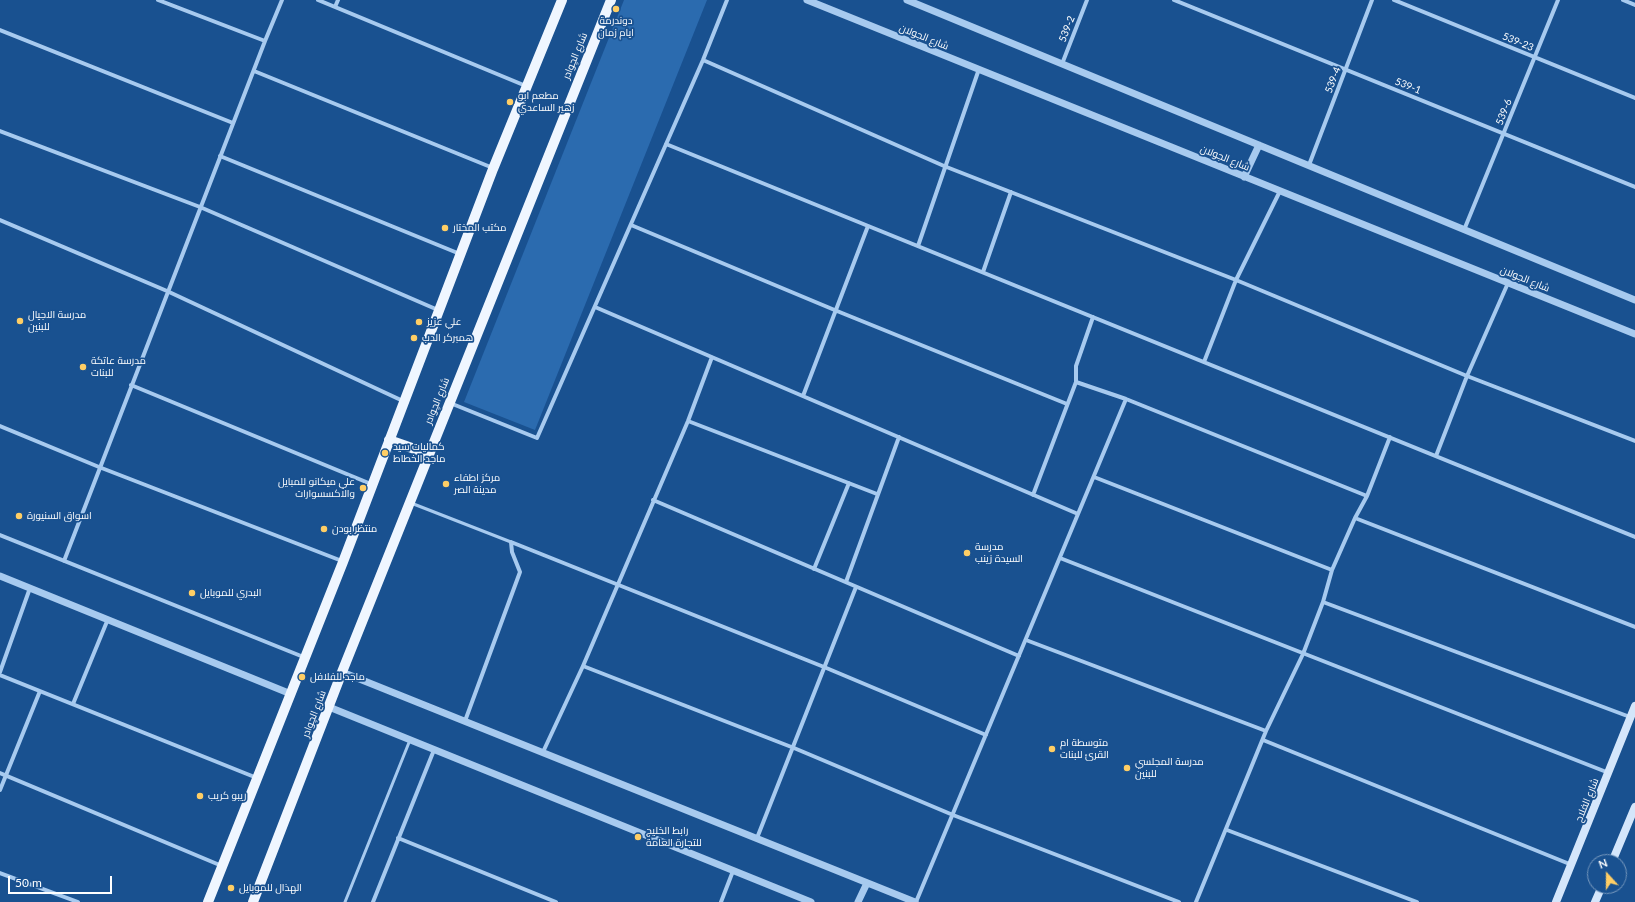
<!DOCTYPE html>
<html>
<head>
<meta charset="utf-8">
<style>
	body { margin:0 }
	#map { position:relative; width:1635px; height:902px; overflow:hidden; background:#195190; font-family:Lato,sans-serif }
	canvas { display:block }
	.north { position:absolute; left:1587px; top:854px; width:40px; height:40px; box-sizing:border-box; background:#195190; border:1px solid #7597bc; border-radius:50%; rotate:339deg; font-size:11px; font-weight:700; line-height:16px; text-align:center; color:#fff }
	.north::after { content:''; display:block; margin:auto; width:14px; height:18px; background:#ffce65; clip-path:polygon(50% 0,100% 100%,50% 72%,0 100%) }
	.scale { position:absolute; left:8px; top:876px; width:104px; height:18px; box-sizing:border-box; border:2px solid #fff; border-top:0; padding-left:5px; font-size:12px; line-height:14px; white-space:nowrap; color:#fff; -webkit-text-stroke:3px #195190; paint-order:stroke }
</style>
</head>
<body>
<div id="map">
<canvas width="1635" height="902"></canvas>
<div class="north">N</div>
<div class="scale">50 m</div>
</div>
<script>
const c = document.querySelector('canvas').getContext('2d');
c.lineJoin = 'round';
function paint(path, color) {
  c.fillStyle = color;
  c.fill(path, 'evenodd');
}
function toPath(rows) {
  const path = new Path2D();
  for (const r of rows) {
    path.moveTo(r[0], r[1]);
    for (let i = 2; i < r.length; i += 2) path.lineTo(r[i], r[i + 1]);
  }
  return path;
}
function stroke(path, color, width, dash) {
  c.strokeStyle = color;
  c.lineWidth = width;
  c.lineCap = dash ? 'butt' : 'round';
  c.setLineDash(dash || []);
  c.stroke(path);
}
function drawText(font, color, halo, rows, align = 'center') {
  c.font = font + ' Lato,Cairo,sans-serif';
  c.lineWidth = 3.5;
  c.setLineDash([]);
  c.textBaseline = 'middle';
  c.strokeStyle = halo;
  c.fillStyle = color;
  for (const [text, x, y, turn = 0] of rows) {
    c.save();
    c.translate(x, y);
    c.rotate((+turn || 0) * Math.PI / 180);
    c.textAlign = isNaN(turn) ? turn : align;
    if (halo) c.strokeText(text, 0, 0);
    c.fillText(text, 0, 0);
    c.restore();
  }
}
paint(toPath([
	[624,0,707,0,535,430,464,402]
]), '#2b6baf');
stroke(toPath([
	[411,503,511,542],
	[345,902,410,740]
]), '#a7caef', 3);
stroke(toPath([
	[158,0,265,41],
	[318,0,526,86],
	[1174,0,1635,187],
	[1394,0,1635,98],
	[1623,0,1635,5],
	[335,7,338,0],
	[0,30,233,123],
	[703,60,944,166,1236,280,1467,376,1635,441],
	[1062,64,1087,0],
	[254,71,493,168],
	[0,131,200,207,438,310],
	[666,144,1635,537],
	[220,156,460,254],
	[1309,165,1372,0],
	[0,220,167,291,403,401],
	[631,225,837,311,1067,404],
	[1464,230,1558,0],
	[918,246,979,69],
	[983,272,1011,192],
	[595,307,1078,514],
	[1204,362,1236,280,1280,191],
	[1076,382,1126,399,1367,496],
	[131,385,371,484],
	[803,396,868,226],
	[450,403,537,438,703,60,727,0],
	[688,421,877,494],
	[0,426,99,467,342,561],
	[1436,456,1467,376,1508,283],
	[1094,477,1332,570],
	[1033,495,1076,382,1076,366,1093,317],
	[653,500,1019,656],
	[1355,518,1635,627],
	[0,535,306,658],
	[1060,558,1609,773],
	[64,561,265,41,282,0],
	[814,569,849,483],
	[846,582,899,437],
	[1323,602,1630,717],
	[1026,640,1266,731],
	[583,666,794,748,953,815,1179,902],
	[0,672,30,588],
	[0,675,257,778],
	[73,704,108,619],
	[465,721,520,572,512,552,511,542,824,667,986,735],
	[1263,740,1572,865],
	[543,752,583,666,688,421,712,357],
	[0,773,222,866],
	[0,790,40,691],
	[1227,830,1417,902],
	[398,838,556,902],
	[757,838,856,587],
	[0,873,78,902],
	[373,902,434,750],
	[721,902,733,871],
	[916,902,1126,399],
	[1196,902,1266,731,1303,654,1323,602,1332,570,1355,518,1367,496,1390,437]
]), '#a7caef', 4);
stroke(toPath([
	[807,0,1635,334],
	[907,0,1635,300],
	[1244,177,1259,145],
	[0,576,291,694],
	[342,672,915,902],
	[329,707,811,902],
	[858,902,867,883]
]), '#a7caef', 7);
stroke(toPath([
	[1612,862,1635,807],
	[1556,902,1635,706],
	[1595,902,1602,886]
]), '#d4e6fb', 8);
stroke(toPath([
	[389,440,429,454],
	[208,902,343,562,493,169,562,0],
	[253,902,342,672,611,0]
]), '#eff6ff', 10);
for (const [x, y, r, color] of [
	[616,9,4,"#ffce65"],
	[510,102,4,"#ffce65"],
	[445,228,4,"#ffce65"],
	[20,321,4,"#ffce65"],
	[419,322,4,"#ffce65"],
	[414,338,4,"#ffce65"],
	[83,367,4,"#ffce65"],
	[385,453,4,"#ffce65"],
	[446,484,4,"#ffce65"],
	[363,488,4,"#ffce65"],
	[19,516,4,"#ffce65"],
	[324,529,4,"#ffce65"],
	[967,553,4,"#ffce65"],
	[192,593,4,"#ffce65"],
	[302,677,4,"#ffce65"],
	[1052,749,4,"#ffce65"],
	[1127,768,4,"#ffce65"],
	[200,796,4,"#ffce65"],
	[638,837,4,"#ffce65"],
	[231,888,4,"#ffce65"]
]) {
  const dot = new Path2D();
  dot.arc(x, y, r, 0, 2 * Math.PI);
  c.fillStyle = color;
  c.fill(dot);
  stroke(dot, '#195190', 1.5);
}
drawText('10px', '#fff', '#195190', [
	["دوندرمة",616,21,"center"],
	["ايام زمان",616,33,"center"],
	["مطعم ابو",518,96],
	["زهير الساعدي",518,108],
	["مكتب المختار",453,228],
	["مدرسة الاجيال",28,315],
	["للبنين",28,327],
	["علي عزيز",427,322],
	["همبركر الدب",422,338],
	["مدرسة عاتكة",91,361],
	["للبنات",91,373],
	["كماليات سيد",393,447],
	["ماجد الخطاط",393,459],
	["مركز اطفاء",454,478],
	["مدينة الصر",454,490],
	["علي ميكانو للمبايل",355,482,"right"],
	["والاكسسوارات",355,494,"right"],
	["اسواق السنيورة",27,516],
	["منتظر بودن",332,529],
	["مدرسة",975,547],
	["السيدة زينب",975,559],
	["البدري للموبايل",200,593],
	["ماجد للفلافل",310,677],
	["متوسطة ام",1060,743],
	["القرئ للبنات",1060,755],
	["مدرسة المجلسي",1135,762],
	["للبنين",1135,774],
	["ريبو كريب",208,796],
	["رابط الخليج",646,831],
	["للتجارة العامة",646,843],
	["الهذال للموبايل",239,888]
], 'left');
drawText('10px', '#fff', '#195190', [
	["539-2",1067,29,-68],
	["شارع الجولان",924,37,22],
	["539-23",1518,42,22],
	["شارع الچوادر",575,56,-68],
	["539-4",1333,80,-69],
	["539-1",1408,86,22],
	["539-6",1504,112,-68],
	["شارع الجولان",1225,158,22],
	["شارع الجولان",1525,279,22],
	["شارع الچوادر",437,401,-68],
	["شارع الچوادر",314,714,-69],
	["شارع الفلاح",1587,800,-68]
]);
</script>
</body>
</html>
